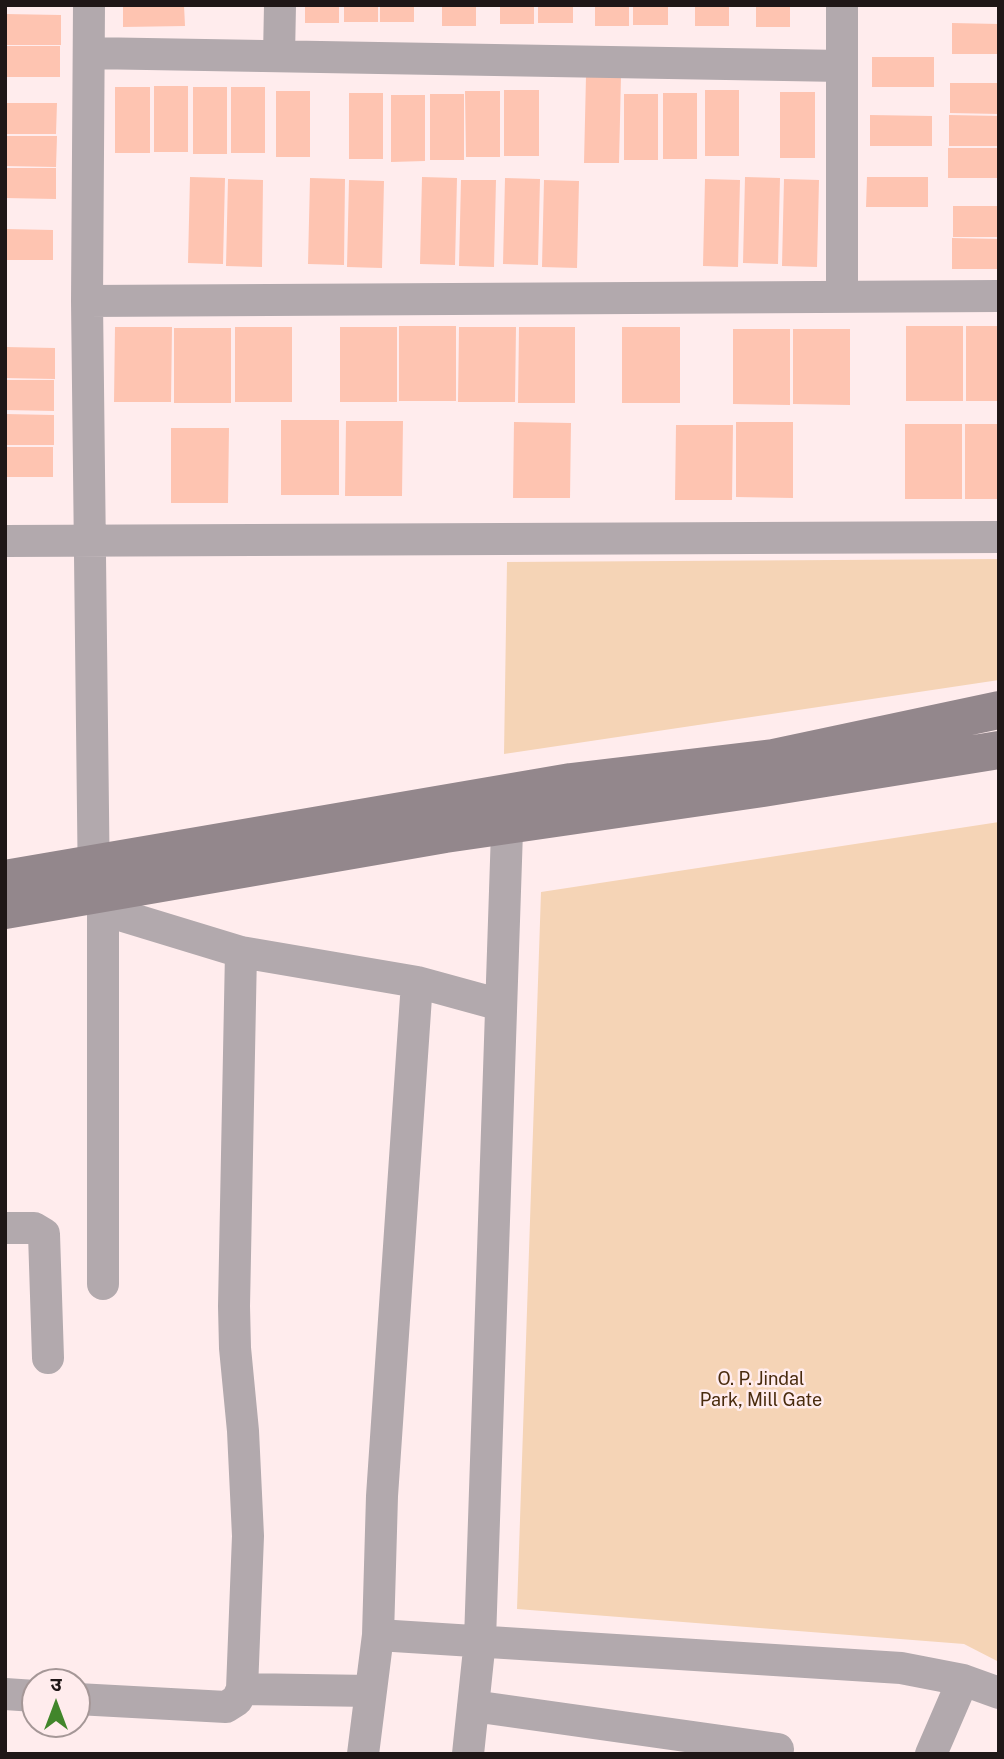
<!DOCTYPE html>
<html>
<head>
<meta charset="utf-8">
<style>
	body { margin:0 }
	#map { position:relative; width:1004px; height:1759px; overflow:hidden; background:#ffeced; font-family:"Public Sans","Noto Sans Devanagari",sans-serif }
	canvas { display:block }
	.frame { position:absolute; inset:0; border:7px solid #1f1717; pointer-events:none }
	.north { position:absolute; left:21px; top:1668px; width:70px; height:70px; box-sizing:border-box; background:#ffeced; border:2px solid #a59797; border-radius:50%; rotate:0deg; font-size:19px; font-weight:700; line-height:28px; text-align:center; color:#1f1717 }
	.north::after { content:''; display:block; margin:auto; width:24px; height:32px; background:#41862b; clip-path:polygon(50% 0,100% 100%,50% 72%,0 100%) }
</style>
</head>
<body>
<div id="map">
<canvas width="1004" height="1759"></canvas>
<div class="frame"></div>
<div class="north">उ</div>
</div>
<script>
const c = document.querySelector('canvas').getContext('2d');
c.lineJoin = 'round';
function paint(path, color) {
  c.fillStyle = color;
  c.fill(path, 'evenodd');
}
function toPath(rows) {
  const path = new Path2D();
  for (const r of rows) {
    path.moveTo(r[0], r[1]);
    for (let i = 2; i < r.length; i += 2) path.lineTo(r[i], r[i + 1]);
  }
  return path;
}
function stroke(path, color, width, dash) {
  c.strokeStyle = color;
  c.lineWidth = width;
  c.lineCap = dash ? 'butt' : 'round';
  c.setLineDash(dash || []);
  c.stroke(path);
}
function drawText(font, color, halo, rows, align = 'center') {
  c.font = font + ' "Public Sans",sans-serif';
  c.lineWidth = 5;
  c.setLineDash([]);
  c.textBaseline = 'middle';
  c.strokeStyle = halo;
  c.fillStyle = color;
  for (const [text, x, y, turn = 0] of rows) {
    c.save();
    c.translate(x, y);
    c.rotate((+turn || 0) * Math.PI / 180);
    c.textAlign = isNaN(turn) ? turn : align;
    if (halo) c.strokeText(text, 0, 0);
    c.fillText(text, 0, 0);
    c.restore();
  }
}
paint(toPath([
	[999,559,999,680,504,754,507,562],
	[999,822,999,1662,964,1644,517,1609,541,892]
]), '#f5d4b6');
paint(toPath([
	[123,5,184,5,185,26,123,27],
	[305,5,339,5,339,23,305,23],
	[344,5,378,5,378,22,344,22],
	[380,5,414,5,414,22,380,22],
	[442,5,476,5,476,26,442,26],
	[500,5,534,5,534,24,500,24],
	[538,5,573,5,573,23,538,23],
	[595,5,629,5,629,26,595,26],
	[633,5,668,5,668,25,633,25],
	[695,5,729,5,729,26,695,26],
	[756,5,790,5,790,27,756,27],
	[5,14,61,15,61,45,5,45],
	[952,23,999,24,999,54,952,54],
	[5,46,60,46,60,77,5,77],
	[872,57,934,57,934,87,872,87],
	[586,76,621,76,619,163,584,163],
	[950,83,999,83,999,114,950,113],
	[154,86,188,86,188,152,154,152],
	[115,87,150,87,150,153,115,153],
	[193,87,227,87,227,154,193,154],
	[231,87,265,87,265,153,231,153],
	[504,90,539,90,539,156,504,156],
	[705,90,739,90,739,156,705,156],
	[276,91,310,91,310,157,276,157],
	[465,91,500,91,500,157,466,157],
	[780,92,815,92,815,158,780,158],
	[349,93,383,93,383,159,349,159],
	[663,93,697,93,697,159,663,159],
	[430,94,464,94,464,160,430,160],
	[624,94,658,94,658,160,624,160],
	[391,95,425,95,425,161,391,162],
	[5,103,57,103,56,134,5,134],
	[870,115,932,116,932,146,870,146],
	[949,115,999,116,999,146,949,146],
	[5,136,57,136,56,167,5,166],
	[948,148,999,148,999,178,948,178],
	[5,168,56,168,56,199,5,198],
	[190,177,225,178,223,264,188,263],
	[422,177,457,178,455,265,420,264],
	[745,177,780,178,778,264,743,263],
	[867,177,928,177,928,207,866,207],
	[310,178,345,179,344,265,308,264],
	[505,178,540,179,538,265,503,264],
	[228,179,263,180,262,267,226,266],
	[705,179,740,180,738,267,703,266],
	[784,179,819,180,817,267,782,266],
	[349,180,384,181,382,268,347,267],
	[461,180,496,180,494,267,459,266],
	[544,180,579,181,577,268,542,267],
	[953,206,999,206,999,237,953,237],
	[5,229,53,230,53,260,5,260],
	[952,238,999,239,999,269,952,269],
	[399,326,456,326,456,401,399,401],
	[906,326,963,326,963,401,906,401],
	[966,326,999,326,999,401,966,401],
	[115,327,172,327,171,402,114,402],
	[235,327,292,327,292,402,235,402],
	[340,327,397,327,397,402,340,402],
	[459,327,516,327,515,402,458,402],
	[519,327,575,327,575,403,518,403],
	[622,327,680,327,680,403,622,403],
	[174,328,231,328,231,403,174,403],
	[733,329,790,329,790,405,733,404],
	[793,329,850,329,850,405,793,404],
	[5,347,55,348,55,379,5,378],
	[5,380,54,380,54,411,5,410],
	[5,414,54,415,54,445,5,445],
	[281,420,339,420,339,495,281,495],
	[346,421,403,421,402,496,345,496],
	[514,422,571,423,570,498,513,498],
	[736,422,793,422,793,498,736,497],
	[905,424,962,424,962,499,905,499],
	[965,424,999,424,999,499,965,499],
	[676,425,733,425,732,500,675,500],
	[171,428,229,428,228,503,171,503],
	[5,447,53,447,53,477,5,477]
]), '#fec4b1');
stroke(toPath([
	[89,5,87,301,94,895,113,913,241,952,417,982,501,1005],
	[89,53,842,66],
	[279,56,280,5],
	[842,297,842,5],
	[87,301,999,296],
	[5,541,999,537],
	[103,905,103,1284],
	[5,1228,34,1228,44,1234,48,1358],
	[378,1635,901,1668,963,1680,999,1693],
	[242,1689,371,1691],
	[5,1694,35,1696],
	[77,1699,226,1707,237,1700,242,1689,248,1536,243,1431,235,1348,234,1306,241,952],
	[473,1706,778,1749],
	[363,1754,378,1635,382,1496,417,982],
	[468,1754,480,1640,508,801],
	[931,1754,963,1680]
]), '#b2a9ad', 32);
stroke(toPath([
	[5,879,571,782,773,758,999,710],
	[5,910,445,834,763,788,999,750]
]), '#93878c', 38);
drawText('18px', '#492b0d', '#ffeced', [
	["O. P. Jindal",761,1379],
	["Park, Mill Gate",761,1400]
]);
</script>
</body>
</html>
